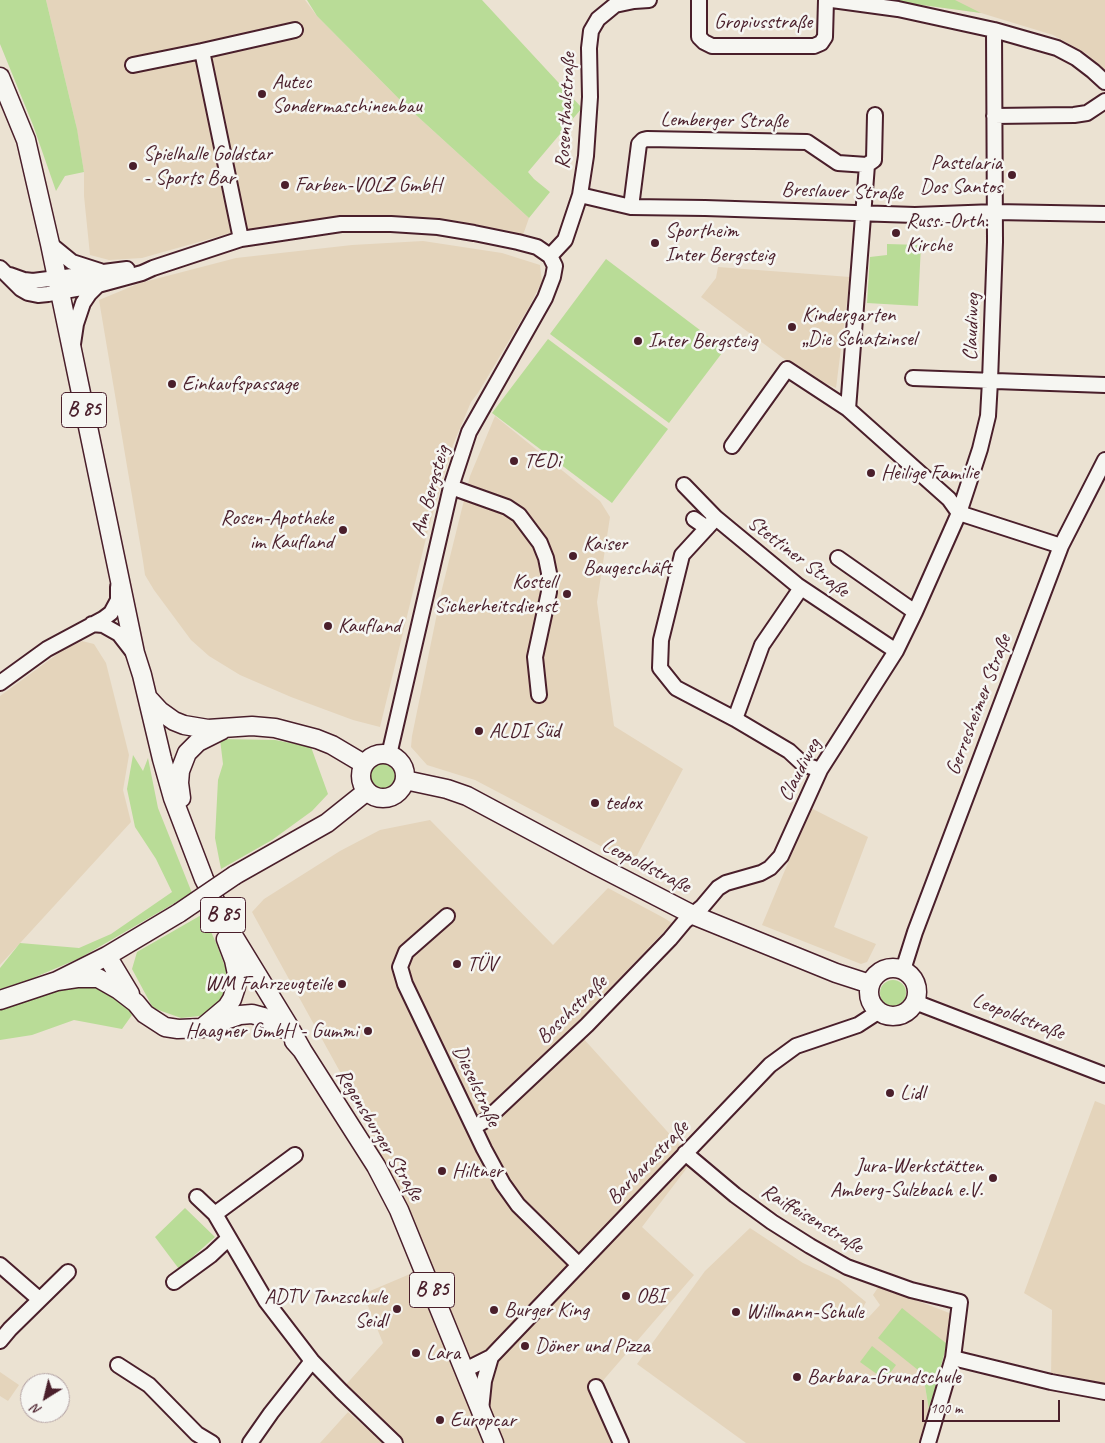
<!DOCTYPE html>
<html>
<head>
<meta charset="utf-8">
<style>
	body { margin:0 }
	#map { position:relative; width:1105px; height:1443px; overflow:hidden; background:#ebe2d2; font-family:Caveat,sans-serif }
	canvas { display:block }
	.north { position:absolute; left:20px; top:1373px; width:50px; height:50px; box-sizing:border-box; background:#f6f6f2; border:1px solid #b1a0a2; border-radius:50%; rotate:216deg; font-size:14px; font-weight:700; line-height:20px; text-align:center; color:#4a1f2b }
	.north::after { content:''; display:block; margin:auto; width:18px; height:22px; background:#4a1f2b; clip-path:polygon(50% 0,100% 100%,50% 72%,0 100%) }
	.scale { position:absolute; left:922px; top:1400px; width:138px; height:22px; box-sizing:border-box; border:2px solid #4a1f2b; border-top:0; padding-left:6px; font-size:15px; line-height:18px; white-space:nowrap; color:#4a1f2b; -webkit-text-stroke:4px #f6f6f2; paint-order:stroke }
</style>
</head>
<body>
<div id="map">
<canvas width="1105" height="1443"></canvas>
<div class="north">N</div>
<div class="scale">100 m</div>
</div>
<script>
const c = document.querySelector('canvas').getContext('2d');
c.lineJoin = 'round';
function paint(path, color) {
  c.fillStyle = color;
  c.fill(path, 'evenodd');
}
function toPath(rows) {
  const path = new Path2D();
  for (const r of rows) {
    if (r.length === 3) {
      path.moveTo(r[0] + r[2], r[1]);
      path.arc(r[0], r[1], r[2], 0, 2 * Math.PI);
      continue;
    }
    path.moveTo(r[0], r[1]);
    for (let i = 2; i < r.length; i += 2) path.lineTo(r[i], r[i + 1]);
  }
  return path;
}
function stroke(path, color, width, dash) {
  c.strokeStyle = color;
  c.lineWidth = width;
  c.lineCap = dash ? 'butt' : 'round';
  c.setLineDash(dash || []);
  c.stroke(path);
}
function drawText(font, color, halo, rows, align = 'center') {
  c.font = font + ' Caveat,sans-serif';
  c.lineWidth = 5;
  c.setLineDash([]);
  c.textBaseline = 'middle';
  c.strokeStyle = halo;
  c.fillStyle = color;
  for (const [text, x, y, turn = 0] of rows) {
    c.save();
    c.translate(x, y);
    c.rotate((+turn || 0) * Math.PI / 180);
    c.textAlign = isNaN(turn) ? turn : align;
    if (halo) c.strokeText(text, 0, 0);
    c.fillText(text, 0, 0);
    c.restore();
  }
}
paint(toPath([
	[46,0,305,0,317,16,405,105,529,218,523,235,458,221,387,217,339,218,227,234,142,258,109,260,90,255,84,196,84,172,76,125],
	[886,0,1105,0,1105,72,1087,54,1053,35,981,13],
	[423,241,502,253,540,265,542,281,529,307,478,393,471,402,453,445,428,530,380,727,353,720,291,697,240,675,209,656,191,640,154,590,145,575,143,561,99,300,140,283,236,258,352,245],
	[718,267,850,277,836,388,822,382,783,358,701,297,716,278],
	[495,416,600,501,610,517,597,602,614,726,683,769,633,863,475,780,427,765,411,747,412,736,442,589,470,476],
	[82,641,94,644,106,663,129,755,123,790,131,822,0,965,0,696,63,650],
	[811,808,868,837,834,927,876,944,867,962,861,964,762,925],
	[430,820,553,945,608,888,664,918,672,923,573,1027,693,1160,642,1227,694,1275,594,1391,615,1443,400,1443,343,1388,383,1343,363,1294,429,1266,355,1099,252,912,264,899,340,851,380,830],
	[1095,1101,1105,1105,1105,1386,1051,1378,1052,1310,1024,1293],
	[750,1228,803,1263,839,1280,866,1302,860,1313,868,1318,880,1305,873,1295,879,1286,952,1314,947,1344,923,1374,929,1410,921,1443,746,1443,637,1364,705,1271],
	[0,1372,19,1385,8,1401,0,1396],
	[348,1412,383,1443,320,1443]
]), '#e4d4bb');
paint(toPath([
	[0,0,46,0,77,129,84,172,65,176,56,191,33,125,0,44],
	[307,0,482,0,582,108,528,172,534,179,550,192,529,218,405,105,317,16],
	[886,0,955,0,981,13],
	[887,244,921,245,918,306,867,303,870,257,887,255],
	[606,259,725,349,669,423,550,334],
	[548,339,668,429,612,503,492,413],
	[220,739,275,740,311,747,328,794,312,811,272,840,221,869,215,838,218,780,223,764],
	[133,755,143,771,148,758,158,808,192,893,80,958,26,981,0,989,0,968,20,943,79,948,111,934,172,892,156,859,135,827,127,789],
	[382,777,17],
	[203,914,217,945,227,972,226,996,209,1015,181,1018,153,1008,132,969,137,952],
	[893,993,13],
	[93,985,122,1001,132,1015,122,1029,74,1020,32,1035,0,1040,0,1005,46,993],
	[185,1208,215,1237,179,1269,155,1237],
	[902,1308,947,1344,929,1410,923,1374,878,1338],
	[872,1346,896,1365,885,1380,860,1362]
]), '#b9dc97');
const minor = toPath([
	[699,0,699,37,704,42,712,46,814,46,821,43,825,37,826,0],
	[832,0,898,9,994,30,1057,48,1076,58,1093,71,1105,82],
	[202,51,295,30],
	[133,65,202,51,241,239],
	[994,116,1074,115,1087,113,1105,101],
	[580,195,631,207,705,208,915,215,995,212,1105,214],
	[631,207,639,144,643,140,647,139,807,142,838,163,867,165],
	[50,244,72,262,100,271],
	[550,256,565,240,580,195,586,156,590,97,589,48,591,31,598,19,615,5,634,1,649,0],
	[0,268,21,289,28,293,38,295,48,294,98,285,142,273,153,268,241,239,341,224,391,224,438,227,474,233,518,242,537,247,550,256,555,266,553,277,545,298,469,432,451,487,389,755],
	[10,275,24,280,33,281,127,269],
	[73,344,76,324,83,303,89,294,98,285],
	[913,378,1105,385],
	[848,409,867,165,874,160,875,115],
	[732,446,787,369,848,409,949,499,959,513,1061,546],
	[684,485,716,518,797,585,896,651],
	[451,487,507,507,519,515,540,543,546,558,549,573,549,592,535,657,539,695],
	[716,518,682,555,661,640,660,668,676,688,735,719],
	[694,519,707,528],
	[838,558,915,612],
	[801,588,762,645,735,719,789,751,803,764,820,770],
	[92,624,103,625,119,634,133,652],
	[0,683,47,649,103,619,111,613,118,600,118,587],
	[447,916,406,952,400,967,405,984,484,1149,503,1184,518,1205,579,1265],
	[903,970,915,932,1061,546,1105,460],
	[915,1002,1105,1075],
	[474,1127,486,1120,587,1025,670,939,685,921,702,907,718,888,726,883,761,873,770,868,781,856,820,770,896,651,915,612,959,513,980,449,988,416,990,381,995,242,994,30],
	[685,1153,735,1195,772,1222,810,1246,847,1267,911,1290,960,1302,953,1358,928,1443],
	[197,1197,215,1214,266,1301,312,1361,341,1391,395,1443],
	[215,1214,295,1155],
	[0,1265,39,1299],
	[174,1282,211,1255,229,1238],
	[0,1341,10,1329,68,1272],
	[953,1358,1051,1382,1105,1392],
	[118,1365,149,1385,197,1434,212,1443],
	[465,1370,491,1357,770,1065,796,1046,858,1025,878,1012],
	[596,1387,621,1443],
	[481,1410,484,1381,491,1357],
	[250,1443,271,1413,312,1361]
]);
const major = toPath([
	[0,77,26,140,50,244,135,653,142,675,162,759,173,798,204,879,231,932,288,1025,302,1050],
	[148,698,160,711,174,721,184,725,208,729,252,726,275,728,317,739,332,745,364,764],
	[383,776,22],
	[405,780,447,789,467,796,594,864,693,915,836,973,870,984],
	[181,798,179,783,180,771,187,753,198,742,222,730],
	[235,875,327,823,367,791],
	[107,956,130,994],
	[893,992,24],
	[57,981,77,978,98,978,119,990,136,1003,145,1014,165,1027,178,1029,202,1028,240,1015,252,1014,263,1017,284,1029],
	[0,1000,57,981,107,956,179,913],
	[202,1028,227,1007,232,999,236,987,237,974,234,960,226,939],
	[294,1041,302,1050,376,1166,399,1210,494,1443]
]);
stroke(minor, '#4a1f2b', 18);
stroke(major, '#4a1f2b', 21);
stroke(minor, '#f6f6f2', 14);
stroke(major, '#f6f6f2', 18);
const majorBridge = toPath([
	[179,913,235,875]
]);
stroke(majorBridge, '#4a1f2b', 21, []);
stroke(majorBridge, '#f6f6f2', 18);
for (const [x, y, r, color] of [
	[262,94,5,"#4a1f2b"],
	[133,166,5,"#4a1f2b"],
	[1012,175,5,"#4a1f2b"],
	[285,185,5,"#4a1f2b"],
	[896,233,5,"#4a1f2b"],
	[655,243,5,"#4a1f2b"],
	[792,327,5,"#4a1f2b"],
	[638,341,5,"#4a1f2b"],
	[172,384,5,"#4a1f2b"],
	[514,461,5,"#4a1f2b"],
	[871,473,5,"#4a1f2b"],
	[343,530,5,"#4a1f2b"],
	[573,556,5,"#4a1f2b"],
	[567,594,5,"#4a1f2b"],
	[328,626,5,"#4a1f2b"],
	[479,731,5,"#4a1f2b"],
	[595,803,5,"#4a1f2b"],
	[457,964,5,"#4a1f2b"],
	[342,984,5,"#4a1f2b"],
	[368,1031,5,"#4a1f2b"],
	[890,1093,5,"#4a1f2b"],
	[442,1171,5,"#4a1f2b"],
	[993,1178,5,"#4a1f2b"],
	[626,1296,5,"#4a1f2b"],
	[397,1309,5,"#4a1f2b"],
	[494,1310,5,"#4a1f2b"],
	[736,1312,5,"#4a1f2b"],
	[525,1346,5,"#4a1f2b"],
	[416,1353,5,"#4a1f2b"],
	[797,1377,5,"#4a1f2b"],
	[440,1420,5,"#4a1f2b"]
]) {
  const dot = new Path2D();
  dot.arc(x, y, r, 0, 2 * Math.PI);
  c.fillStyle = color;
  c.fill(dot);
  stroke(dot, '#f6f6f2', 2);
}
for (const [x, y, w] of [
	[84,410,45],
	[223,915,45],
	[432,1290,45]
]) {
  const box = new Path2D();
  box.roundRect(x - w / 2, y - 17.5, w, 35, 4);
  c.fillStyle = '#f6f6f2';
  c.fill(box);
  stroke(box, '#4a1f2b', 1);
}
drawText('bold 20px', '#4a1f2b', null, [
	["B 85",84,410],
	["B 85",223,915],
	["B 85",432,1290]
]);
drawText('21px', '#4a1f2b', '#f6f6f2', [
	["Gropiusstraße",763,22],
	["Rosenthalstraße",566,111,-87],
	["Lemberger Straße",724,121,1],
	["Breslauer Straße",842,192,2],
	["Claudiweg",972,327,-88],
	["Am Bergsteig",431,491,-74],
	["Stettiner Straße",798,557,37],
	["Gerresheimer Straße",979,705,-69],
	["Claudiweg",800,770,-62],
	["Leopoldstraße",646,866,27],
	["Boschstraße",572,1010,-44],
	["Leopoldstraße",1018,1017,21],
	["Dieselstraße",476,1086,65],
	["Regensburger Straße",379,1135,59],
	["Barbarastraße",648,1163,-46],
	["Raiffeisenstraße",812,1219,31]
]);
drawText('21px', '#4a1f2b', '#f6f6f2', [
	["Autec",272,82],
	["Sondermaschinenbau",272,106],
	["Spielhalle Goldstar",143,154],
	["- Sports Bar",143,178],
	["Pastelaria",1002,163,"right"],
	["Dos Santos",1002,187,"right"],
	["Farben-VOLZ GmbH",295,185],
	["Russ.-Orth.",906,221],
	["Kirche",906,245],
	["Sportheim",665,231],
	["Inter Bergsteig",665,255],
	["Kindergarten",802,315],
	["„Die Schatzinsel",802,339],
	["Inter Bergsteig",648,341],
	["Einkaufspassage",182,384],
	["TEDi",524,461],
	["Heilige Familie",881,473],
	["Rosen-Apotheke",333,518,"right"],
	["im Kaufland",333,542,"right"],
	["Kaiser",583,544],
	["Baugeschäft",583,568],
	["Kostell",557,582,"right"],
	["Sicherheitsdienst",557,606,"right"],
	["Kaufland",338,626],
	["ALDI Süd",489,731],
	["tedox",605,803],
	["TÜV",467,964],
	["WM Fahrzeugteile",332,984,"right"],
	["Haagner GmbH - Gummi",358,1031,"right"],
	["Lidl",900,1093],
	["Jura-Werkstätten",983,1166,"right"],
	["Amberg-Sulzbach e.V.",983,1190,"right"],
	["Hiltner",452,1171],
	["OBI",636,1296],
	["ADTV Tanzschule",387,1297,"right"],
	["Seidl",387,1321,"right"],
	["Burger King",504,1310],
	["Willmann-Schule",746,1312],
	["Döner und Pizza",535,1346],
	["Lara",426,1353],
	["Barbara-Grundschule",807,1377],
	["Europcar",450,1420]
], 'left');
</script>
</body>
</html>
